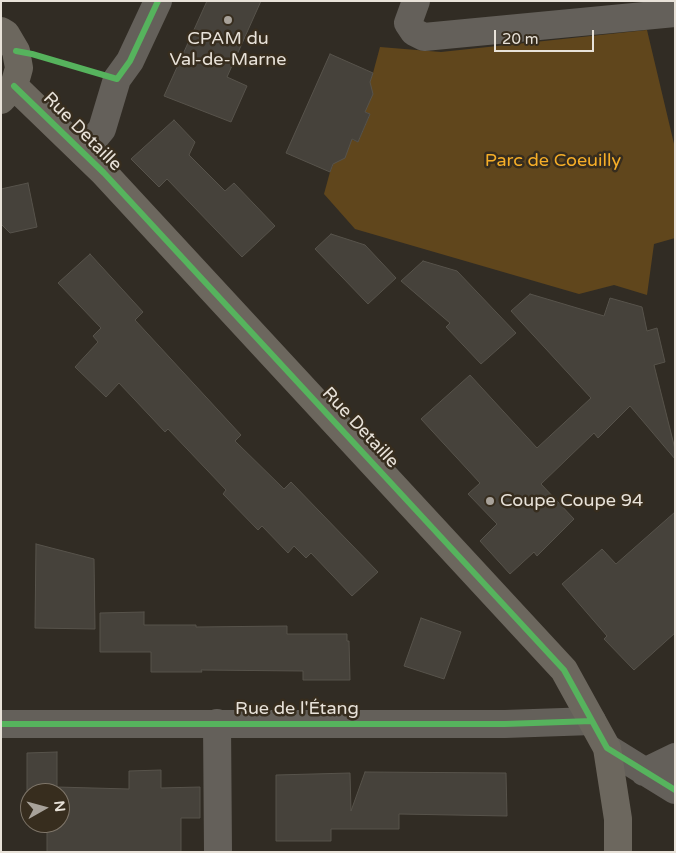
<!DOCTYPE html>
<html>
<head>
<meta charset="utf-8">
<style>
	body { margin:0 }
	#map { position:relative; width:676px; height:853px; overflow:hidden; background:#312c24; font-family:"Varela Round",sans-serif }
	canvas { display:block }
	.frame { position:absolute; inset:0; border:2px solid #e8e2d9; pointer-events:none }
	.north { position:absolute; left:20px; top:783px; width:50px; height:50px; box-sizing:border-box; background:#372d1e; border:1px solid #7e7569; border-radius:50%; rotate:83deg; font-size:14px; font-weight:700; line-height:20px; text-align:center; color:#e8e2d9 }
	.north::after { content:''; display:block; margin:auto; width:18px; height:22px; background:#a8a29a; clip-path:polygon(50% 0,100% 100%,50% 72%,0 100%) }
	.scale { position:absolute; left:494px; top:30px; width:100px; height:22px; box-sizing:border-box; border:2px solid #e8e2d9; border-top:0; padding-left:6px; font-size:15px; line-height:18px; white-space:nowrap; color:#e8e2d9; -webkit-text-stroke:4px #372d1e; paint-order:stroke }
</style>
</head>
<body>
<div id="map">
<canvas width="676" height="853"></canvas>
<div class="frame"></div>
<div class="north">N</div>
<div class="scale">20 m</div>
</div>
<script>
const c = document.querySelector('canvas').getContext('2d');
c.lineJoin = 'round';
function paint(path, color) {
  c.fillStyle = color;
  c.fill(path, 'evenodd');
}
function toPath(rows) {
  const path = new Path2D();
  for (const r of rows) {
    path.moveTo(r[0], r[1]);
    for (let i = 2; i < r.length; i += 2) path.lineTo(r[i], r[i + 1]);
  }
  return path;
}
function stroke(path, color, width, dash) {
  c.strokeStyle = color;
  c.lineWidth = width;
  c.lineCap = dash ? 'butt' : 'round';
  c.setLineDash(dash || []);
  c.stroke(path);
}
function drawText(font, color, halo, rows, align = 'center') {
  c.font = font + ' "Varela Round",sans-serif';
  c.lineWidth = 5;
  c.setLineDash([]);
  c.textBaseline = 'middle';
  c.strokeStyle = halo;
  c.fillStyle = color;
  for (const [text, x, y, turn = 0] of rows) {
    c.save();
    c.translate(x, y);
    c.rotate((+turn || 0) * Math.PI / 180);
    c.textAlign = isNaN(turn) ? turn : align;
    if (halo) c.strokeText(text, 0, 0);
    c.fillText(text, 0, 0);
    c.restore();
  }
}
paint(toPath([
	[647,30,675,148,675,238,654,244,647,295,614,285,579,294,355,229,324,194,330,172,345,137,358,142,370,114,358,108,373,73,380,47,441,52]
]), '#60461c');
const building = toPath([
	[207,1,261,1,227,77,247,86,231,122,164,96,207,1],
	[330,54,373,73,370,82,373,94,365,112,370,114,358,142,352,139,345,158,333,164,330,172,286,153,330,54],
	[174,120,195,142,189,155,225,191,234,183,275,226,242,257,167,179,159,187,131,159,174,120],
	[28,183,37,227,10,233,1,224,1,189,28,183],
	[331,234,365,245,396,278,368,304,315,249,331,234],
	[90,254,143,312,135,320,241,435,235,441,284,489,291,482,378,572,352,596,311,553,306,558,294,546,288,553,262,526,258,530,223,494,226,490,168,429,165,432,119,383,106,397,75,367,98,342,93,336,101,328,58,283,90,254],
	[423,261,457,271,516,333,481,364,446,327,450,323,401,281,423,261],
	[530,294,604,316,610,298,642,307,647,331,657,328,665,362,654,365,675,449,675,459,630,406,598,438,594,433,541,484,574,519,537,556,534,552,510,574,480,541,497,524,468,494,480,483,421,419,470,375,537,448,591,398,511,311,530,294],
	[675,512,675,633,634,670,604,639,607,636,562,584,602,549,616,564,675,512],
	[36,544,94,559,95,629,35,628,36,544],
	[144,612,144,625,196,625,196,627,287,626,287,634,347,634,347,641,349,641,350,680,303,680,303,671,201,670,202,672,151,672,151,652,100,652,100,613,144,612],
	[421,618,461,632,444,679,404,666,421,618],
	[57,752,57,787,129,789,129,771,161,770,161,788,200,787,200,818,181,818,181,852,47,852,47,823,60,823,60,793,30,793,30,799,27,799,27,753,57,752],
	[365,772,506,773,507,816,399,814,399,829,331,829,331,841,276,841,276,775,350,773,351,811,365,772]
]);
paint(building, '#46423b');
stroke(building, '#57534b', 1);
stroke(toPath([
	[416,1,408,23,414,32,424,37,675,13],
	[83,152,102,129,117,79,130,61,158,1],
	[217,723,218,852],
	[1,724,505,724,592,721],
	[607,748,675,790],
	[644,772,675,757]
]), '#64605a', 28);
stroke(toPath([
	[1,31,6,34,16,51,19,68,14,86,1,100],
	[14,86,104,173,564,670,607,748,618,819,618,852]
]), '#6c675e', 28);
stroke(toPath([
	[16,51,32,54,117,79,130,61,158,1],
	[14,86,104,173,564,670,607,748,675,790],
	[1,724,505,724,592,721]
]), '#56b35d', 6);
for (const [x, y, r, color] of [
	[228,20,5,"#a8a29a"],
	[490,501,5,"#a8a29a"]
]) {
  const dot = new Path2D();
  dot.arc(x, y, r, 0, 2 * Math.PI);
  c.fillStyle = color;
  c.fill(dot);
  stroke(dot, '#372d1e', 2);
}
drawText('18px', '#e8e2d9', '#372d1e', [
	["CPAM du",228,39],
	["Val-de-Marne",228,60],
	["Coupe Coupe 94",500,501,"left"]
]);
drawText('18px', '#e8e2d9', '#372d1e', [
	["Rue Detaille",82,132,45],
	["Rue Detaille",360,428,47],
	["Rue de l'Étang",297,709]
]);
drawText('18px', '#f6ae28', '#372d1e', [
	["Parc de Coeuilly",553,161]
]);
</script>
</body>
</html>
